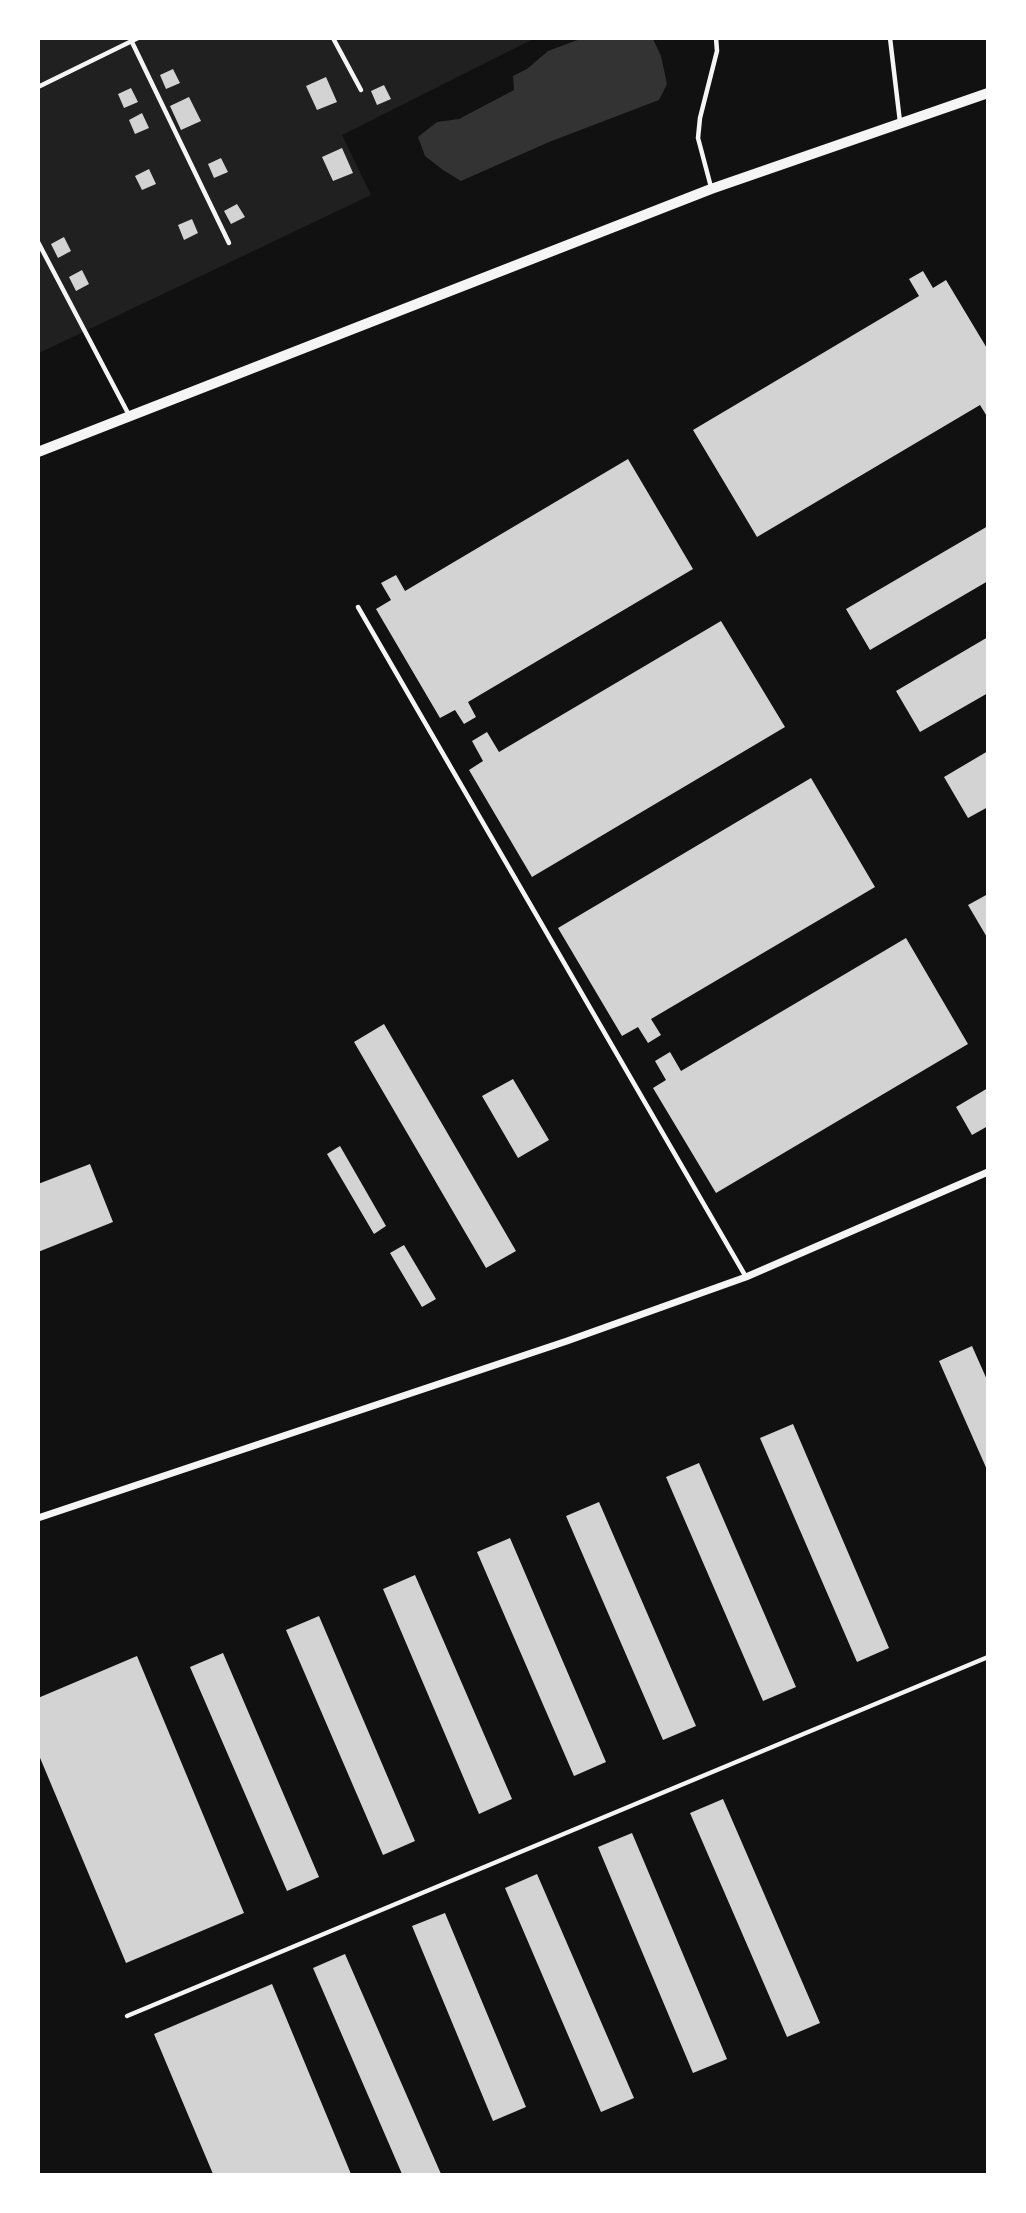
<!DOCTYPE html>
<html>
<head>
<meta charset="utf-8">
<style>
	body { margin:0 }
	#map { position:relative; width:1026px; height:2213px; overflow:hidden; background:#111; font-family:"PT Sans",sans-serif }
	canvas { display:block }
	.frame { position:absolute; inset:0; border:40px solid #fff; pointer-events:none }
</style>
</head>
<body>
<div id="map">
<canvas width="1026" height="2213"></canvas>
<div class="frame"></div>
</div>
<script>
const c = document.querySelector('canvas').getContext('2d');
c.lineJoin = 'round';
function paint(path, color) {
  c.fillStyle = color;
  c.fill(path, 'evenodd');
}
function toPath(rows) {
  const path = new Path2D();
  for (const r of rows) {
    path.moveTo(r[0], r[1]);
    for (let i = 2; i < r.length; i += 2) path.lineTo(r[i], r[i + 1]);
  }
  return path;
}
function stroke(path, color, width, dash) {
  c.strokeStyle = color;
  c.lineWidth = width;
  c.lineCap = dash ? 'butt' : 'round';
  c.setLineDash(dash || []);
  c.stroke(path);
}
paint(toPath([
	[39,39,533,39,342,135,371,195,39,353]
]), '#202020');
paint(toPath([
	[580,39,653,39,661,56,667,84,659,100,549,142,461,181,443,170,425,156,418,137,437,122,459,119,514,90,513,76,527,69,548,51]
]), '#333');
paint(toPath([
	[173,69,180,83,166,89,160,75],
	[326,77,337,102,317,110,306,86],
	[384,85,391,99,377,105,371,91],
	[131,88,138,102,124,108,118,94],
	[189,97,201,121,181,130,170,106],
	[142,113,149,128,135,134,129,120],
	[342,148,353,173,333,181,322,157],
	[221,158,228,172,214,178,208,164],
	[149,169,156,184,142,190,135,176],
	[237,204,245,217,231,224,224,211],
	[192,219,198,233,184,240,178,225],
	[64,237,71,251,58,258,51,244],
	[82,270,89,284,76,291,69,277],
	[923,271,933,288,946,280,988,350,988,418,980,405,757,537,693,430,919,296,909,279],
	[628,459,693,569,468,702,476,717,464,724,455,710,440,718,376,609,391,600,381,583,396,575,405,591],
	[988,526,988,581,870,650,846,609],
	[721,621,785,727,532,877,469,770,483,761,472,741,487,732,499,752],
	[988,637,988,693,920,732,896,691],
	[988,751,988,807,968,818,944,777],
	[811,778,875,887,651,1019,661,1035,648,1043,638,1027,622,1036,558,928],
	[988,894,988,939,968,905],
	[906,938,968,1044,716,1193,653,1088,666,1080,655,1061,670,1052,681,1071],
	[384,1024,516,1251,486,1268,354,1042],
	[513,1079,549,1140,518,1158,482,1096],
	[988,1088,988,1126,972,1135,956,1107],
	[340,1146,386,1226,374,1234,327,1154],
	[90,1164,113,1222,38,1252,38,1184],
	[404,1245,436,1299,422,1307,390,1253],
	[972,1346,988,1382,988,1472,939,1361],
	[793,1424,889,1648,857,1662,760,1438],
	[699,1463,796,1687,763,1701,666,1477],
	[599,1502,696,1726,663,1740,566,1516],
	[510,1538,606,1762,574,1776,477,1552],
	[415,1575,512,1799,479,1814,383,1589],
	[319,1616,415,1841,383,1855,286,1630],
	[223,1653,319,1877,287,1891,190,1667],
	[137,1656,244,1913,126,1963,38,1753,38,1698],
	[723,1799,820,2023,787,2037,690,1813],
	[632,1833,727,2059,693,2073,598,1847],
	[537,1874,634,2098,601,2112,505,1888],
	[445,1913,526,2107,493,2121,412,1926],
	[345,1954,441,2174,402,2174,313,1968],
	[272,1984,351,2174,213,2174,154,2034]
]), '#d3d3d3');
stroke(toPath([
	[130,38,229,243],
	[333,38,361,90],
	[890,38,900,122],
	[38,87,138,38],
	[711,187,698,138,700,118,717,51,716,38],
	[38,242,129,415],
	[358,607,746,1277],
	[127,2016,988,1657]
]), '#f5f5f5', 4.5);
stroke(toPath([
	[38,1518,567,1341,746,1277,988,1172]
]), '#f5f5f5', 7);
stroke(toPath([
	[38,452,711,189,988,93]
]), '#f5f5f5', 10);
</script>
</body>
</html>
